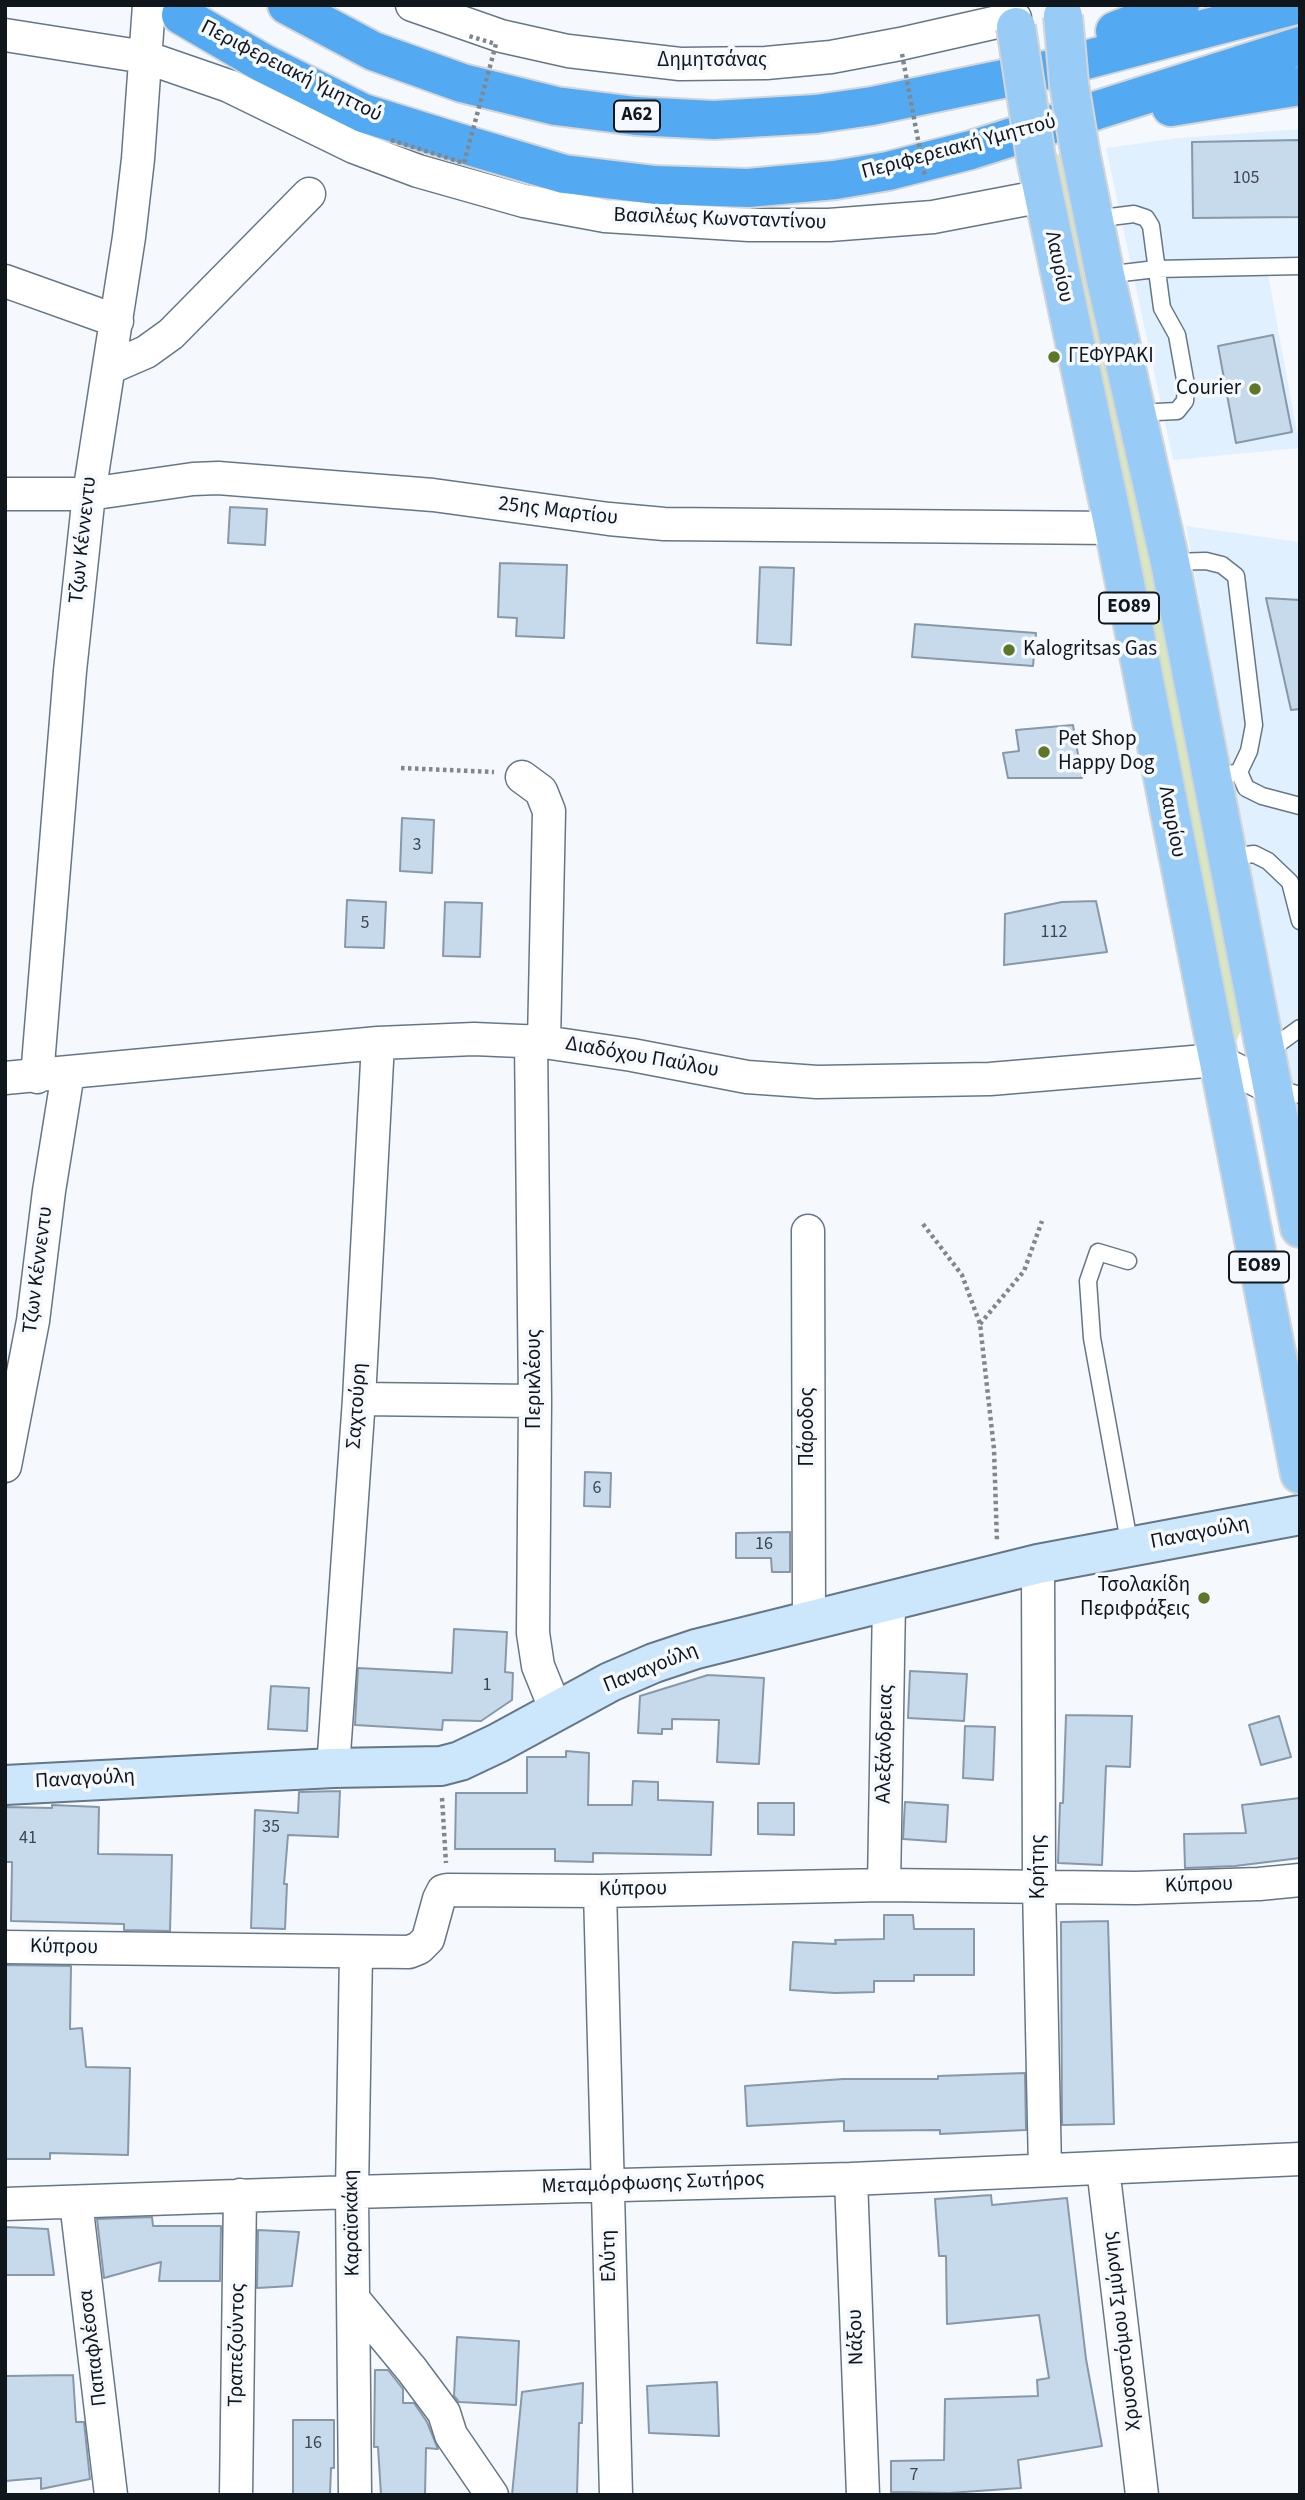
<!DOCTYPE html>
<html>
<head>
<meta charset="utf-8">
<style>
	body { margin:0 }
	#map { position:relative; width:1305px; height:2500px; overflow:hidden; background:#f5f9fd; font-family:"Source Sans 3",sans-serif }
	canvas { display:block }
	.frame { position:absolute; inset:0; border:7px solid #0f161c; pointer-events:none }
</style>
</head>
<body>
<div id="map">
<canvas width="1305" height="2500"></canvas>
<div class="frame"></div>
</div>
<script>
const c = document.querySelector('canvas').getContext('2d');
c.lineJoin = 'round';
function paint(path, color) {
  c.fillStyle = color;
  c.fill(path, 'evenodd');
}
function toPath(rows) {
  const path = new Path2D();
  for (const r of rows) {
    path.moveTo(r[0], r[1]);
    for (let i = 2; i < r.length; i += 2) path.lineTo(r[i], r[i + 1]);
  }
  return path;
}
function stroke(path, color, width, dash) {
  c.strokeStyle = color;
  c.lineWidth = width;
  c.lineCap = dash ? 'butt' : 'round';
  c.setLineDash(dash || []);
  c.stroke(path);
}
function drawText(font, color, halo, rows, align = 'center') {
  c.font = font + ' "Source Sans 3",sans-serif';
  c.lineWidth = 7;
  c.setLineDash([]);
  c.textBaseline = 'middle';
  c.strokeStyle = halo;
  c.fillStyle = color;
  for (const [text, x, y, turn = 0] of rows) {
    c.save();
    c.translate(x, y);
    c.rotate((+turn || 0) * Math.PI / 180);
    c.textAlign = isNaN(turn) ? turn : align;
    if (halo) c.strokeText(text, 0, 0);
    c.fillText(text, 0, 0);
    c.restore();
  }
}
paint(toPath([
	[1300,129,1300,268,1267,269,1300,448,1173,460,1106,148,1178,138],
	[1186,526,1300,542,1300,1136,1243,841]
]), '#e1f0ff');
paint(toPath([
	[1064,154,1095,325,1149,552,1206,853,1243,1025,1232,1052,1052,155]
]), '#d8e7c0');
const building = toPath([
	[1300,140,1300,217,1193,218,1192,142,1300,140],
	[1273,335,1292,432,1236,443,1218,346,1273,335],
	[230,507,267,509,265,545,228,543,230,507],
	[500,563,567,565,564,638,516,636,517,618,498,617,500,563],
	[760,567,794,568,791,645,757,643,760,567],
	[1266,598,1300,600,1300,709,1291,710,1266,598],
	[915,624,1036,633,1033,666,912,657,915,624],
	[1073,725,1082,778,1008,778,1003,753,1019,751,1016,730,1073,725],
	[402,818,434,820,432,873,400,871,402,818],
	[347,900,386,902,384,948,345,947,347,900],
	[1096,901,1107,952,1004,965,1005,914,1062,902,1096,901],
	[445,902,482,903,480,957,443,956,445,902],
	[585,1472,611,1473,610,1507,584,1506,585,1472],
	[790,1532,790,1572,772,1572,771,1558,736,1558,736,1533,790,1532],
	[454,1629,507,1632,505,1672,513,1673,512,1700,481,1721,443,1720,442,1730,355,1725,358,1668,452,1673,454,1629],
	[910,1671,967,1674,964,1721,908,1718,910,1671],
	[708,1675,764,1678,759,1764,717,1762,719,1720,672,1719,672,1729,662,1729,662,1734,638,1733,640,1696,708,1675],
	[271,1686,309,1688,307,1731,268,1729,271,1686],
	[1066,1715,1132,1716,1130,1767,1106,1766,1102,1865,1058,1863,1060,1803,1063,1803,1066,1715],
	[1279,1716,1291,1757,1261,1765,1249,1725,1279,1716],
	[965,1726,995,1727,993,1780,963,1778,965,1726],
	[566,1751,589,1753,588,1805,632,1805,633,1781,658,1782,658,1800,713,1802,711,1855,593,1853,593,1862,555,1861,555,1849,455,1849,456,1793,527,1793,527,1757,566,1757,566,1751],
	[340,1791,338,1837,288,1835,284,1884,287,1884,285,1929,251,1928,255,1810,298,1813,299,1792,340,1791],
	[1300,1798,1300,1858,1235,1866,1185,1868,1184,1834,1246,1833,1242,1805,1300,1798],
	[905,1802,948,1805,946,1842,903,1839,905,1802],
	[758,1803,794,1803,794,1835,758,1834,758,1803],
	[52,1805,99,1807,98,1854,172,1855,170,1931,124,1930,124,1924,11,1921,12,1862,5,1862,5,1807,52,1808,52,1805],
	[884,1915,913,1915,914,1929,974,1929,974,1975,914,1975,914,1981,874,1981,874,1992,835,1993,790,1990,793,1942,836,1944,835,1940,884,1939,884,1915],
	[1108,1921,1114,2124,1062,2125,1061,1922,1108,1921],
	[5,1965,71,1966,70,2029,82,2028,86,2067,130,2068,128,2155,50,2153,50,2159,5,2159,5,1965],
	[1025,2073,1026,2130,940,2134,940,2130,844,2131,844,2121,747,2126,745,2086,843,2079,938,2079,938,2076,1025,2073],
	[991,2195,992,2205,1067,2198,1086,2359,1102,2446,1018,2460,1021,2488,949,2493,891,2492,891,2461,944,2460,945,2399,1038,2396,1037,2380,1049,2378,1039,2315,947,2324,946,2256,939,2256,935,2199,991,2195],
	[152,2217,153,2226,221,2226,220,2281,159,2281,161,2262,104,2278,97,2219,152,2217],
	[5,2227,48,2229,54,2275,5,2275,5,2227],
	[258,2230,299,2232,292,2286,257,2288,258,2230],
	[457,2337,519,2341,516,2405,459,2402,454,2396,457,2337],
	[375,2370,388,2370,403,2389,403,2403,414,2403,427,2422,438,2449,426,2448,425,2495,381,2495,378,2447,374,2447,375,2370],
	[73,2375,76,2422,84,2422,90,2479,41,2489,41,2478,5,2481,5,2376,73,2375],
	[717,2382,719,2436,649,2433,647,2386,717,2382],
	[583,2383,582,2423,579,2423,577,2495,512,2495,522,2392,583,2383],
	[293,2420,334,2420,334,2468,331,2468,330,2495,293,2495,293,2420]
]);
paint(building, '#c6daec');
stroke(building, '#8698a9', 2);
const lane = toPath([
	[1094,219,1134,214,1146,218,1151,226,1162,308,1177,335,1186,385,1185,401,1177,411,1136,413],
	[1105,275,1156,269,1300,266],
	[1170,562,1206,561,1222,565,1236,576,1254,725,1249,751,1239,772,1212,777],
	[1239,772,1246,788,1262,796,1300,806],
	[1228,857,1254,854,1268,861,1290,882,1300,921],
	[1267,1052,1300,1028],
	[1275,1088,1300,1095],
	[1128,1261,1098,1252,1088,1281,1092,1338,1130,1547]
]);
const street = toPath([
	[412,5,501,36,568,51,680,64,766,63,831,57,900,44,1015,18],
	[5,35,145,57,229,86,354,147,418,171,524,201,605,216,749,225,829,225,933,217,1043,196],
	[5,281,117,321],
	[109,368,146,352,171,334,309,194],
	[5,494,89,494,193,479,218,478,433,495,609,519,664,524,1114,528],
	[522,777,541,791,549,811,544,1042],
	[531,1041,535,1401,533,1633,538,1666,557,1713],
	[37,1077,70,671,89,494,129,237,138,159,149,5],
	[5,1078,378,1043,474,1039,544,1042,632,1055,747,1077,817,1082,990,1079,1217,1060,1272,1088],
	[808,1231,809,1622],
	[359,1399,535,1401],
	[5,1466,33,1321,49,1191,68,1073],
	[1038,1564,1039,1886,1045,2170],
	[333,1768,359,1399,378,1043],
	[884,1885,889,1602],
	[600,1891,616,2495],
	[5,1947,409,1952,419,1948,428,1939,439,1899,443,1891,447,1890,600,1891,884,1885,1136,1888,1259,1884,1300,1880],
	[1103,2168,1142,2495],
	[851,2179,863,2495],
	[76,2202,111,2495],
	[5,2204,352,2192,851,2179,1300,2159],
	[355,2301,412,2370,444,2413,451,2435,492,2495],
	[236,2495,240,2195],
	[355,2495,352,2192,356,1952]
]);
const secondary = toPath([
	[5,1785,333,1768,441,1766,460,1761,498,1743,610,1682,654,1663,696,1649,1038,1564,1300,1515]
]);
const primary = toPath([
	[1080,151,1105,275,1170,562,1300,1228],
	[1036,158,1114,528,1300,1474]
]);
const highway = toPath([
	[287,5,373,51,462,83,556,106,636,116,714,120,816,114,872,106,1051,69,1295,5],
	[181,15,263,63,363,113,463,144,564,174,655,185,748,188,835,180,888,171,971,150,1300,46],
	[1115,31,1180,5],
	[1171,107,1300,86]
]);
stroke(lane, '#657787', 19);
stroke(street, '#657787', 35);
stroke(secondary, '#657787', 42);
stroke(primary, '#d4d5d6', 42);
stroke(highway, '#d4d5d6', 42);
stroke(toPath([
	[401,768,494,772],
	[923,1224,962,1275,980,1324,994,1449,997,1542],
	[980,1324,1024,1271,1042,1221],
	[442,1798,446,1863]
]), '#82878c', 4.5, [3.5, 3.5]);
stroke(lane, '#fff', 16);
stroke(street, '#fff', 32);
stroke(secondary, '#cce6fb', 38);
stroke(primary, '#98ccf7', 38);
stroke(highway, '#54aaf2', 38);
const primaryBridge = toPath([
	[1063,16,1069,84,1080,151],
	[1016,27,1036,158]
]);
stroke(primaryBridge, '#d4d5d6', 42, []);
stroke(toPath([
	[902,54,925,177],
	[391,140,464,163,496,44,466,35]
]), '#82878c', 4.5, [3.5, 3.5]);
stroke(primaryBridge, '#98ccf7', 38);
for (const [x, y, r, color] of [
	[1054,357,7,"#5e7627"],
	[1255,389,7,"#5e7627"],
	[1009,650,7,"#5e7627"],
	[1044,752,7,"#5e7627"],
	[1204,1598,7,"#5e7627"]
]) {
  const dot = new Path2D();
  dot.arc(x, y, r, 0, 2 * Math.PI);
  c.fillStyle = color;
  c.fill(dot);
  stroke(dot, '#f5f9fd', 2.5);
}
drawText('18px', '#3d4750', null, [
	["105",1246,179],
	["3",417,846],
	["5",365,924],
	["112",1054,933],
	["6",597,1489],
	["16",764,1545],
	["1",487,1686],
	["35",271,1828],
	["41",28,1839],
	["16",313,2444],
	["7",914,2476]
]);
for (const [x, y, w] of [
	[637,116,46],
	[1129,608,60],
	[1259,1267,60]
]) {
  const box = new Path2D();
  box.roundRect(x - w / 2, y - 15.5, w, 31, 5);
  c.fillStyle = '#f5f9fd';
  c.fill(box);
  stroke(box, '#0f161c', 2);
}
drawText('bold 19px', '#0f161c', null, [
	["Α62",637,116],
	["ΕΟ89",1129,608],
	["ΕΟ89",1259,1267]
]);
drawText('21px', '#0f161c', '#f5f9fd', [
	["Δημητσάνας",712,61],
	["Περιφερειακή Υμηττού",291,72,27],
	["Περιφερειακή Υμηττού",959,148,-15],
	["Βασιλέως Κωνσταντίνου",720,220,2],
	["Λαυρίου",1058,267,78],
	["25ης Μαρτίου",558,512,7],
	["Τζων Κέννεντυ",84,540,-84],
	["Λαυρίου",1171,822,79],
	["Διαδόχου Παύλου",642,1058,10],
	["Τζων Κέννεντυ",39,1270,-83],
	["Περικλέους",535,1379,-90],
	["Σαχτούρη",358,1406,-86],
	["Πάροδος",808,1427,-90],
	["Παναγούλη",1200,1534,-11],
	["Παναγούλη",651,1669,-22],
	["Αλεξάνδρειας",886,1744,-89],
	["Παναγούλη",85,1780,-3],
	["Κρήτης",1039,1867,-90],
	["Κύπρου",1199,1886,-2],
	["Κύπρου",633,1890,-1],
	["Κύπρου",64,1948,1],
	["Μεταμόρφωσης Σωτήρος",653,2184,-2],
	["Καραϊσκάκη",353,2223,-91],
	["Ελύτη",610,2256,-91],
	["Χρυσοστόμου Σμύρνης",1123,2331,-97],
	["Νάξου",857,2337,-92],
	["Τραπεζούντος",238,2345,-89],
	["Παπαφλέσσα",94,2348,-97]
]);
drawText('21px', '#0f161c', '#f5f9fd', [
	["ΓΕΦΥΡΑΚΙ",1068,357],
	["Courier",1241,389,"right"],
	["Kalogritsas Gas",1023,650],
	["Pet Shop",1058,740],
	["Happy Dog",1058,764],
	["Τσολακίδη",1190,1586,"right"],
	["Περιφράξεις",1190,1610,"right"]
], 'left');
</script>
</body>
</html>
